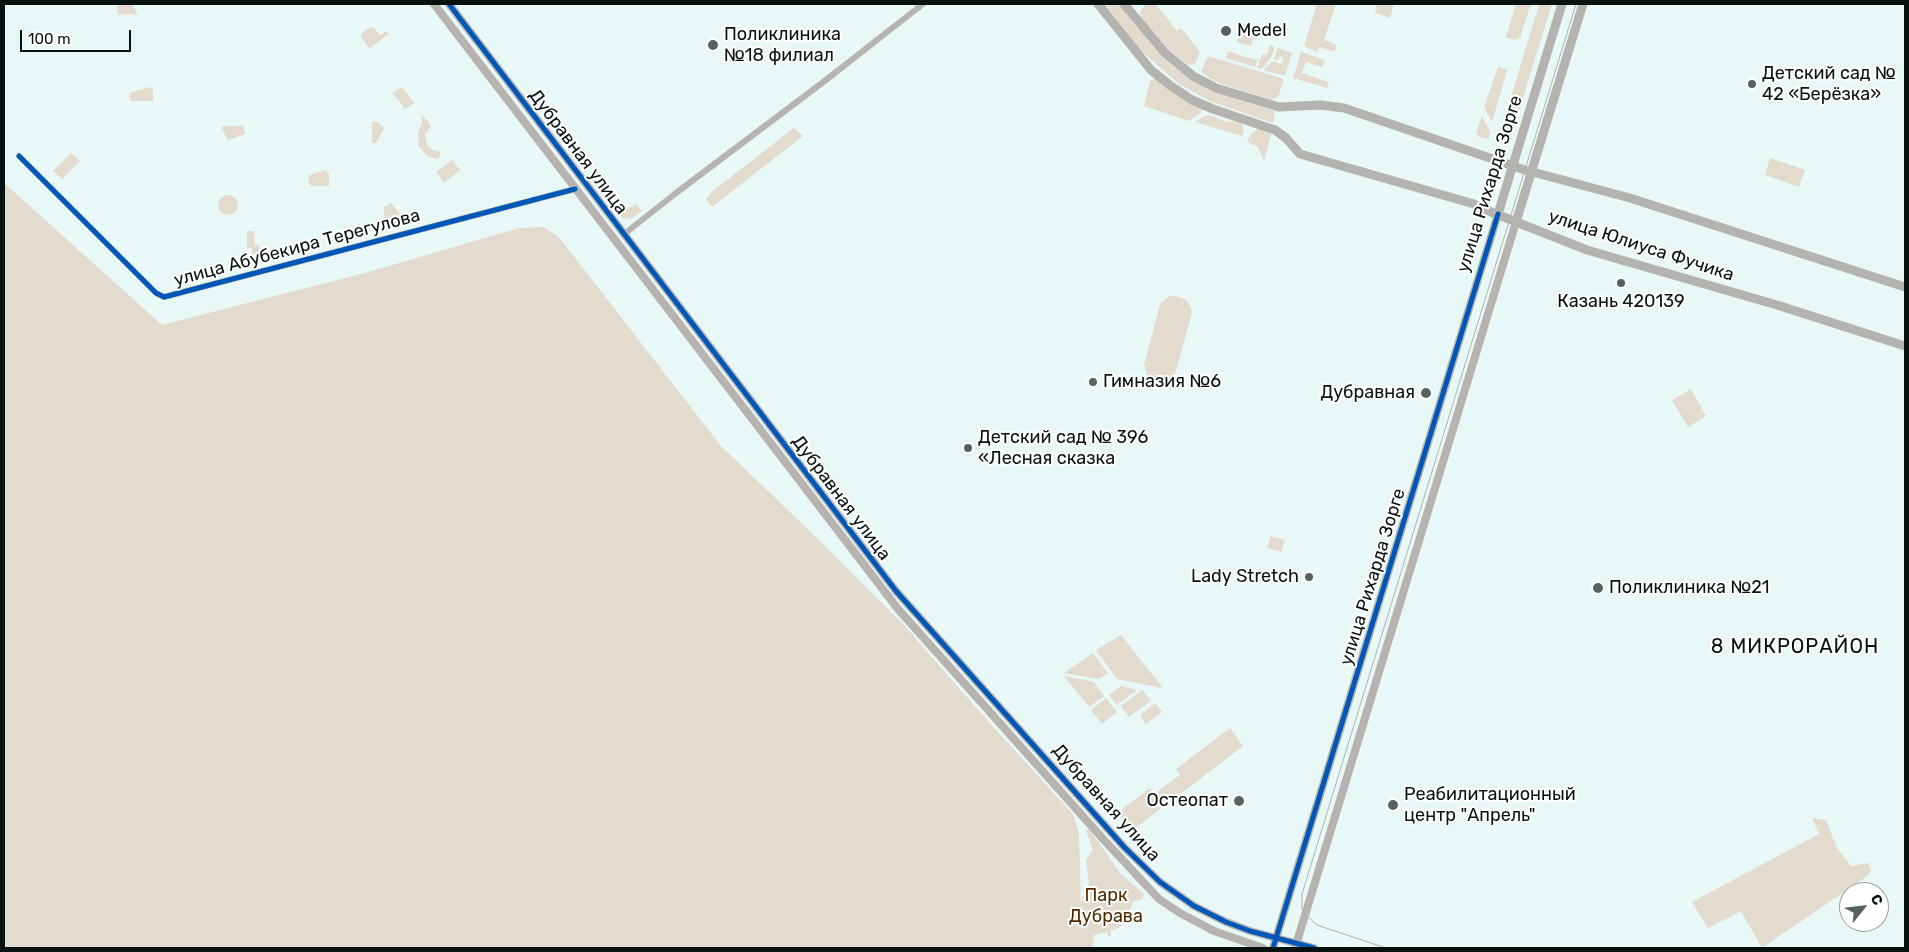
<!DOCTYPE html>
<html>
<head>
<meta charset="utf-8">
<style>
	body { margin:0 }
	#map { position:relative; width:1909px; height:952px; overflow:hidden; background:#e7f8f7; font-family:Rubik,sans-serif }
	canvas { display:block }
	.frame { position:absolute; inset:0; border:5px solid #071211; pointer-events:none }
	.north { position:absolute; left:1839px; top:882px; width:50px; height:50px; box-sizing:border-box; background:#fff; border:1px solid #9ca0a0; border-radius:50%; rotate:61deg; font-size:14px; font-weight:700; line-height:20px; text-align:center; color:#071211 }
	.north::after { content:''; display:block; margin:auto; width:18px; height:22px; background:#556262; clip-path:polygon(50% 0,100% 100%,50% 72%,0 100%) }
	.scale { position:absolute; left:20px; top:30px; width:111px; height:22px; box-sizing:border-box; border:2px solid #071211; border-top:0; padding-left:6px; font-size:15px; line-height:18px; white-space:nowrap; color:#071211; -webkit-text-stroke:4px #fff; paint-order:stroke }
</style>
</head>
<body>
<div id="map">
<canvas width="1909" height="952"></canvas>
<div class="frame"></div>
<div class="north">С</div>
<div class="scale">100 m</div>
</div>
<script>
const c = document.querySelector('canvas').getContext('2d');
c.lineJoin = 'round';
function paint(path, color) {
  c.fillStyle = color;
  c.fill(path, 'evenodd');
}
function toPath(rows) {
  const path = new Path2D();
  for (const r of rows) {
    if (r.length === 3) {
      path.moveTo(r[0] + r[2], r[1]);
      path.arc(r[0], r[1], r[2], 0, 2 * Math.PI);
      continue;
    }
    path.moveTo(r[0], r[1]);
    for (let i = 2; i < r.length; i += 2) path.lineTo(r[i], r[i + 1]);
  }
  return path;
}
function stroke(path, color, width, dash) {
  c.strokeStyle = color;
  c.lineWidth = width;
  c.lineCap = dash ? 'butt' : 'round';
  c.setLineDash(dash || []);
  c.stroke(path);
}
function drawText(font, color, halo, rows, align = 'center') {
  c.font = font + ' Rubik,sans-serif';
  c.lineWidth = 4;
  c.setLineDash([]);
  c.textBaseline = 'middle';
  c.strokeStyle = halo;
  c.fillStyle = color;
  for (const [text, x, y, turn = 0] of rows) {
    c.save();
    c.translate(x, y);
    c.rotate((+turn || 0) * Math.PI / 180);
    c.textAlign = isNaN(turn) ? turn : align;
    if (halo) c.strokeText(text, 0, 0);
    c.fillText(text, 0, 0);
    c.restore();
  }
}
paint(toPath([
	[122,4,132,4,138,15,128,14,118,15,117,6],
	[1104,4,1119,4,1161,56,1181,72,1203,85,1225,95,1275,111,1273,123,1212,102,1179,84,1141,51],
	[1146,4,1156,4,1177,31,1181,28,1200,52,1195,64,1187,65,1168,49,1143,20,1140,14,1141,10],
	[1317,4,1336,4,1324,40,1337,45,1334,52,1319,47,1317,52,1304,46],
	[1377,4,1394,4,1390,18,1375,13],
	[1516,4,1531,4,1520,38,1515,40,1506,37],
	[1539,4,1552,4,1508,146,1499,143,1498,141],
	[1243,24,1256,28,1251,46,1237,42],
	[371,27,374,28,380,35,386,31,389,34,370,48,367,46,361,36,362,33],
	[1270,45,1275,47,1272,56,1262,69,1257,68,1262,54,1267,55],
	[1278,48,1292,53,1285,76,1263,70,1273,61,1282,64,1284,58,1280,56,1278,60,1274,59],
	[1228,51,1255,60,1258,58,1255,67,1226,58],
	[1301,52,1325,60,1322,67,1306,62,1302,73,1329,82,1327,88,1293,78],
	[1208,56,1284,79,1278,97,1272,100,1219,83,1208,77,1201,71],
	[1498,67,1506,69,1507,71,1492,122,1484,107],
	[1154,79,1157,79,1201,108,1201,113,1189,121,1144,106,1150,81],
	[149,87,153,90,153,101,131,101,129,97,130,93],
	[402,87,414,103,405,109,393,93],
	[421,113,431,126,425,135,427,145,432,150,441,152,438,159,427,156,419,146,418,133,422,122],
	[1210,115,1226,122,1239,121,1242,123,1244,132,1242,136,1195,122,1203,117],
	[1482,116,1490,132,1489,139,1479,137,1476,133],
	[376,121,384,128,376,143,372,143,372,122],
	[222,126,242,126,244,128,245,134,228,140,222,129],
	[794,128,803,136,712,207,706,199,714,190],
	[1259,128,1269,131,1271,134,1264,161,1258,147,1247,142,1250,135],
	[71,153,80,161,62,179,53,171],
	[1770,158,1805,170,1799,187,1765,175],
	[452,160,460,170,444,183,436,172],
	[325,170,329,174,329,186,311,186,308,180,309,175],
	[4,183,162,325,372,271,519,228,543,227,558,236,721,446,817,538,903,624,987,720,1073,814,1079,834,1081,902,1089,883,1086,860,1093,850,1086,831,1089,829,1121,874,1144,894,1142,899,1133,902,1127,920,1120,927,1110,931,1111,936,1108,936,1107,932,1094,935,1092,948,4,948],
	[228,205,10],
	[391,203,408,224,385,230,384,207],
	[636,204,642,211,632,218,623,219,618,213],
	[247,231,254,231,255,245,259,245,259,254,252,254,252,248,247,248],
	[1170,296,1176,296,1185,299,1191,307,1192,313,1175,374,1169,381,1160,383,1148,377,1144,365,1159,308,1162,302],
	[1691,389,1706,416,1688,427,1672,400],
	[1271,536,1285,540,1281,552,1267,548],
	[1121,635,1163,688,1117,679,1096,650],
	[1093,653,1108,673,1099,679,1064,673],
	[1064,676,1094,682,1104,696,1089,707],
	[1121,686,1137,690,1117,705,1109,695],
	[1142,690,1151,701,1129,717,1121,706],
	[1106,698,1117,712,1102,724,1091,710],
	[1155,703,1162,712,1146,724,1140,715],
	[1230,728,1243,746,1166,805,1157,792,1180,775,1176,769],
	[1150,788,1164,806,1132,831,1117,813],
	[1812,818,1826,820,1837,848,1851,866,1868,863,1871,870,1869,875,1762,948,1741,911,1708,928,1692,902,1819,834]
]), '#e3dbce');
stroke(toPath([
	[19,156,156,293,164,297,575,189],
	[623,235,676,193,822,83,923,4]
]), '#b7b4b0', 6);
stroke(toPath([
	[434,4,898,609,1104,840,1159,899,1180,913,1214,931,1263,948],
	[449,4,896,591,1124,847,1160,882,1194,906,1226,922,1250,931,1314,948],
	[1273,948,1498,214],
	[1295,948,1516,222]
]), '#b7b4b0', 8);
stroke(toPath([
	[1098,4,1151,70,1171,86,1192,100,1213,109,1275,130,1286,138,1300,154,1474,204,1481,208,1587,250,1777,305,1905,346],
	[1124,4,1165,53,1193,76,1216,88,1279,107,1320,105,1344,108,1525,170,1630,198,1905,287],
	[1498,214,1562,4],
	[1516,222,1583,4]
]), '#b4b3af', 9);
stroke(toPath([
	[1386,948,1317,925,1306,915,1302,909,1302,894,1576,4]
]), '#adb2b0', 1);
stroke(toPath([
	[449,4,896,591,1124,847,1160,882,1194,906,1226,922,1250,931,1314,948],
	[19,156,156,293,164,297,575,189],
	[1273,948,1498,214]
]), '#0057b8', 5);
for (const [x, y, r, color] of [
	[1226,31,6,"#556262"],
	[713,45,6,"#556262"],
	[1752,84,5,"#556262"],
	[1621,283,5,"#556262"],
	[1093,382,5,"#556262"],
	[1426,393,6,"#556262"],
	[968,448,5,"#556262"],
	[1309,577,5,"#556262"],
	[1598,588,6,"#556262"],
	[1239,801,6,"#556262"],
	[1393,805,6,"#556262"]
]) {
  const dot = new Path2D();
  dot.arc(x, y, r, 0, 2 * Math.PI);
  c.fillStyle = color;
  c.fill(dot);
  stroke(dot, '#fff', 2);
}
drawText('18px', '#071211', '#fff', [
	["Medel",1237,31],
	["Поликлиника",724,35],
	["№18 филиал",724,56],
	["Детский сад №",1762,74],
	["42 «Берёзка»",1762,95],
	["Казань 420139",1621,302,"center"],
	["Гимназия №6",1103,382],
	["Дубравная",1415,393,"right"],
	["Детский сад № 396",978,438],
	["«Лесная сказка",978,459],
	["Lady Stretch",1299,577,"right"],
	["Поликлиника №21",1609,588],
	["Реабилитационный",1404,795],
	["центр \"Апрель\"",1404,816],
	["Остеопат",1228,801,"right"]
], 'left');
drawText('18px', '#071211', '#fff', [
	["Дубравная улица",578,152,53],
	["улица Рихарда Зорге",1490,184,-73],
	["улица Юлиуса Фучика",1641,246,18],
	["улица Абубекира Терегулова",297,248,-15],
	["Дубравная улица",841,498,53],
	["улица Рихарда Зорге",1373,577,-73],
	["Дубравная улица",1106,803,48]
]);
drawText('18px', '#4f2a00', '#fff', [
	["Парк",1106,896],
	["Дубрава",1106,917]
]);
c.letterSpacing = '1px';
drawText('20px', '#071211', '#fff', [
	["8 МИКРОРАЙОН",1795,647]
]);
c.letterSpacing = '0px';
</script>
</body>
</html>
